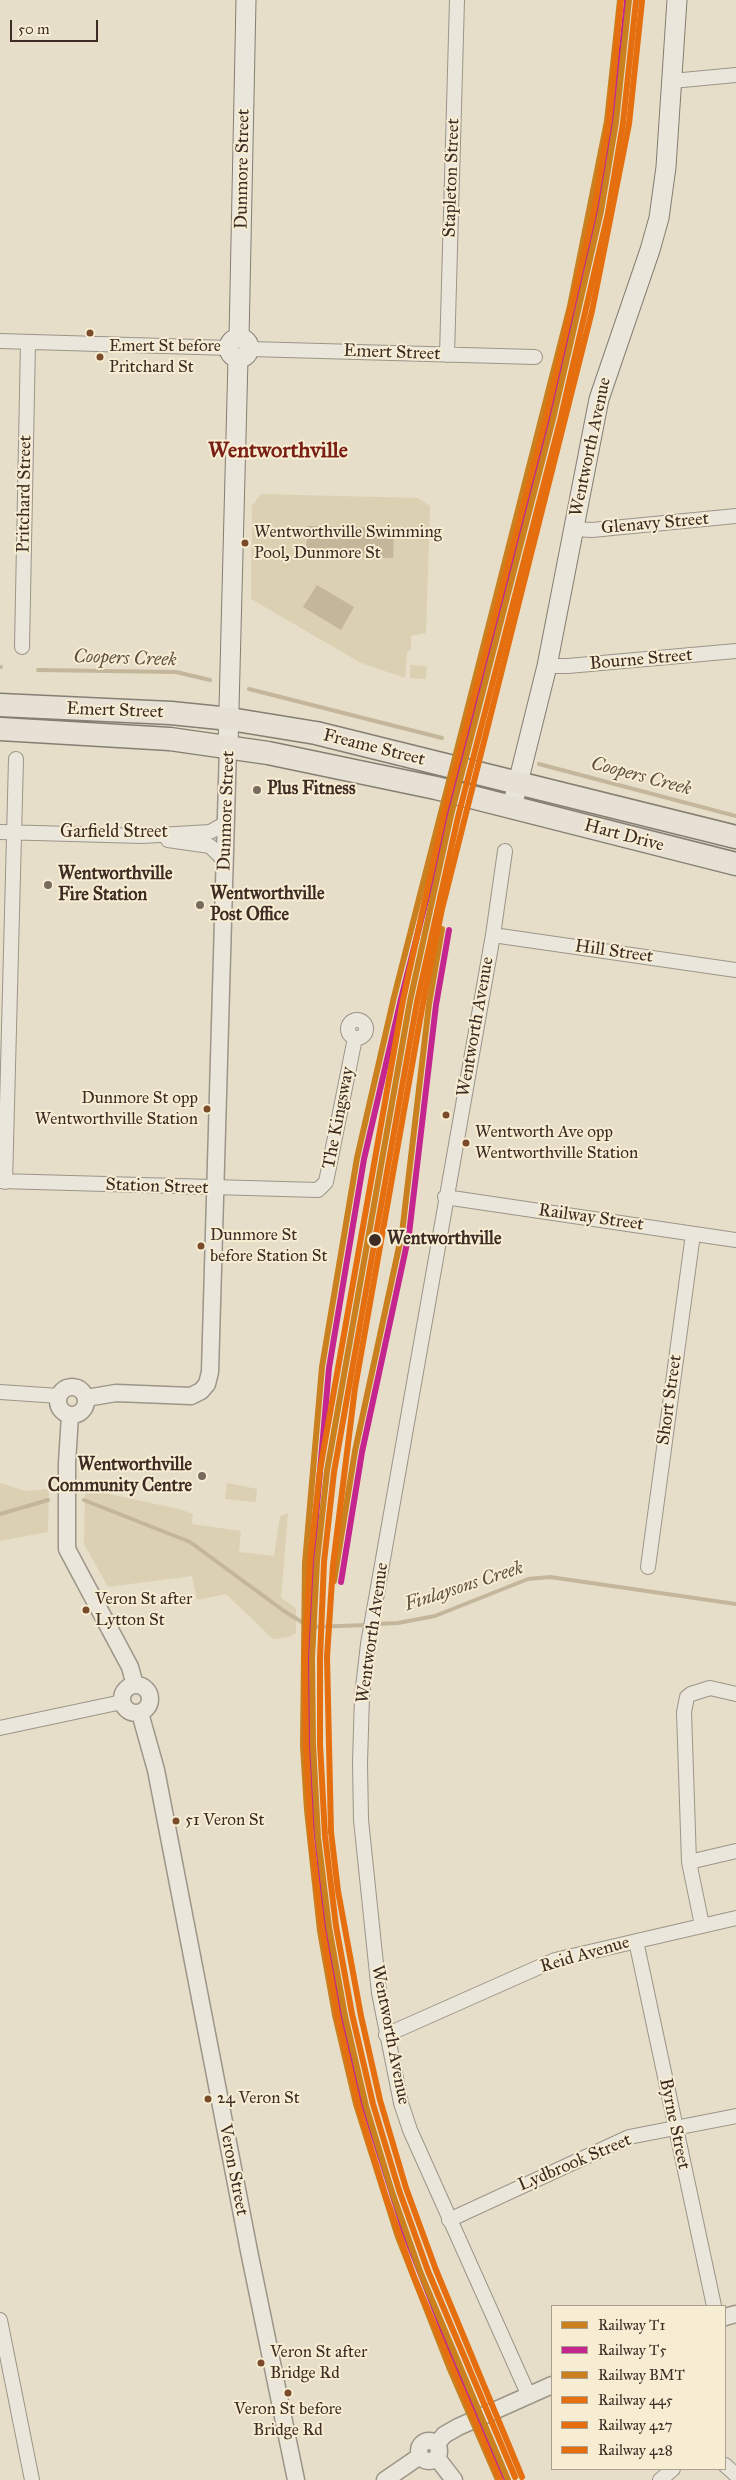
<!DOCTYPE html>
<html>
<head>
<meta charset="utf-8">
<style>
	body { margin:0 }
	#map { position:relative; width:736px; height:2480px; overflow:hidden; background:#e6dec8; font-family:"IM FELL Great Primer",serif }
	canvas { display:block }
	.legend { position:absolute; left:551px; top:2305px; width:175px; height:165px; box-sizing:border-box; background:#f7edd3; border:1px solid #ad9f8d; margin:0; padding:6px 9px; list-style:none; font-size:15px; color:#3d2b24 }
	.legend li { display:flex; align-items:center; gap:10px; height:25px }
	.legend b { width:25px; border:1px solid #ad9f8d }
	.scale { position:absolute; left:10px; top:20px; width:88px; height:22px; box-sizing:border-box; border:2px solid #3d2b24; border-top:0; padding-left:6px; font-size:15px; line-height:18px; white-space:nowrap; color:#3d2b24; -webkit-text-stroke:4px #f7edd3; paint-order:stroke }
</style>
</head>
<body>
<div id="map">
<canvas width="736" height="2480"></canvas>
<ul class="legend">
<li><b style="height:6px;background:#ca801e"></b>Railway T1</li>
<li><b style="height:6px;background:#c4258f"></b>Railway T5</li>
<li><b style="height:6px;background:#ca801e"></b>Railway BMT</li>
<li><b style="height:6px;background:#e56e0f"></b>Railway 445</li>
<li><b style="height:6px;background:#e56e0f"></b>Railway 427</li>
<li><b style="height:6px;background:#e56e0f"></b>Railway 428</li>
</ul>
<div class="scale">50 m</div>
</div>
<script>
const c = document.querySelector('canvas').getContext('2d');
c.lineJoin = 'round';
function paint(path, color) {
  c.fillStyle = color;
  c.fill(path, 'evenodd');
}
function toPath(rows) {
  const path = new Path2D();
  for (const r of rows) {
    if (r.length === 3) {
      path.moveTo(r[0] + r[2], r[1]);
      path.arc(r[0], r[1], r[2], 0, 2 * Math.PI);
      continue;
    }
    path.moveTo(r[0], r[1]);
    for (let i = 2; i < r.length; i += 2) path.lineTo(r[i], r[i + 1]);
  }
  return path;
}
function stroke(path, color, width, dash) {
  c.strokeStyle = color;
  c.lineWidth = width;
  c.lineCap = dash ? 'butt' : 'round';
  c.setLineDash(dash || []);
  c.stroke(path);
}
function drawText(font, color, halo, rows, align = 'center') {
  c.font = font + ' "IM FELL Great Primer",serif';
  c.lineWidth = 4;
  c.setLineDash([]);
  c.textBaseline = 'middle';
  c.strokeStyle = halo;
  c.fillStyle = color;
  for (const [text, x, y, turn = 0] of rows) {
    c.save();
    c.translate(x, y);
    c.rotate((+turn || 0) * Math.PI / 180);
    c.textAlign = isNaN(turn) ? turn : align;
    if (halo) c.strokeText(text, 0, 0);
    c.fillText(text, 0, 0);
    c.restore();
  }
}
paint(toPath([
	[261,494,418,498,430,506,426,633,411,636,411,650,407,652,405,678,361,663,251,599,252,506],
	[410,665,427,666,426,679,410,678],
	[0,1483,25,1491,49,1489,48,1532,0,1541],
	[227,1483,257,1489,256,1501,253,1502,225,1499],
	[85,1489,179,1509,193,1514,192,1524,241,1531,239,1552,274,1556,280,1516,288,1513,281,1598,296,1608,296,1633,289,1637,273,1639,226,1594,197,1600,192,1576,108,1587,84,1544]
]), '#dcd0b3');
paint(toPath([
	[307,526,394,528,393,558,306,556],
	[317,585,354,607,341,630,303,607]
]), '#c4b69b');
stroke(toPath([
	[0,667,1,667],
	[38,670,176,672,210,680],
	[249,689,442,738],
	[539,764,736,816],
	[84,1500,190,1542,284,1611,310,1627,369,1625],
	[0,1514,48,1500],
	[376,1624,398,1623,435,1616,528,1579,550,1577,736,1604]
]), '#c4b69b', 4);
const minor = toPath([
	[672,81,736,75],
	[0,341,229,348],
	[250,349,535,357],
	[447,355,457,0],
	[574,529,592,530,736,516],
	[22,647,28,342],
	[547,666,568,666,736,651],
	[0,832,142,836,210,832,226,823],
	[168,840,210,846,225,861],
	[505,851,493,935,368,1644,362,1696,360,1763,361,1820,379,1993,401,2103,410,2130,529,2396],
	[493,935,736,970],
	[357,1029,9],
	[0,1181,318,1190,326,1182,355,1038],
	[5,1182,16,759],
	[445,1197,736,1240],
	[0,1392,59,1396],
	[648,1567,693,1234],
	[0,1728,122,1702],
	[689,1862,736,1851],
	[702,1925,689,1862,684,1712,687,1697,691,1694,710,1688,736,1694],
	[636,1941,714,2306],
	[386,2035,555,1960,736,1918],
	[449,2220,629,2137,736,2116],
	[0,2320,32,2480],
	[725,2465,736,2475],
	[660,2480,673,2469]
]);
const tertiary = toPath([
	[72,1401,14],
	[86,1398,116,1393,191,1396,201,1391,207,1384,210,1372,228,747],
	[70,1415,67,1463,67,1549,130,1667,135,1685],
	[136,1699,14],
	[140,1713,156,1770,249,2251,296,2480],
	[725,2317,736,2314],
	[429,2451,10],
	[437,2444,444,2435,458,2427,552,2385],
	[437,2458,454,2480],
	[385,2480,420,2456]
]);
const secondary = toPath([
	[239,348,10],
	[239,338,246,0],
	[228,747,238,359],
	[512,807,547,666,599,399,650,250,659,218,666,167,677,0]
]);
const trunk = toPath([
	[0,705,171,713,230,719,316,733,736,837],
	[0,729,170,739,268,753,436,788,736,864]
]);
stroke(minor, '#9c9588', 16);
stroke(tertiary, '#9c9588', 19);
stroke(secondary, '#857e72', 21);
stroke(trunk, '#857e72', 25);
stroke(minor, '#eae6dc', 14);
stroke(tertiary, '#eae6dc', 16);
stroke(secondary, '#eae6dc', 19);
stroke(trunk, '#e7e1d5', 22);
stroke(toPath([
	[334,1581,355,1451,402,1233,429,1004,442,929],
	[498,2480,449,2367,398,2237,356,2104,335,2015,320,1931,307,1810,303,1746,305,1563,322,1367,357,1158,394,997,570,306,607,121,620,0]
]), '#ca801e', 6);
stroke(toPath([
	[341,1582,362,1452,409,1234,436,1005,449,930],
	[505,2477,456,2364,405,2234,363,2102,342,2013,327,1930,314,1809,310,1746,312,1563,329,1368,364,1159,401,999,577,307,614,122,627,1]
]), '#c4258f', 6);
stroke(toPath([
	[508,2480,421,2274,392,2192,366,2106,345,2016,329,1927,318,1837,313,1744,312,1658,317,1561,327,1471,410,1001,451,815,553,419,601,211,616,122,629,0]
]), '#ca801e', 6);
stroke(toPath([
	[515,2477,428,2271,399,2190,373,2104,352,2014,336,1926,325,1836,320,1744,320,1658,324,1562,334,1472,417,1002,458,817,560,421,608,213,623,123,636,1]
]), '#e56e0f', 6);
stroke(toPath([
	[500,2480,414,2277,385,2194,359,2108,338,2018,322,1928,311,1838,306,1744,305,1658,310,1561,320,1470,403,1000,444,813,546,417,594,210,609,121,621,0]
]), '#e56e0f', 6);
stroke(toPath([
	[522,2477,436,2270,406,2188,380,2100,361,2016,338,1891,331,1832,327,1657,333,1565,355,1388,423,1003,442,909,592,311,629,124,642,1]
]), '#e56e0f', 6);
for (const [x, y, r, color] of [
	[90,333,4.5,"#7a4b2a"],
	[100,357,4.5,"#7a4b2a"],
	[245,543,4.5,"#7a4b2a"],
	[257,790,5,"#786a5d"],
	[48,885,5,"#786a5d"],
	[200,905,5,"#786a5d"],
	[207,1109,4.5,"#7a4b2a"],
	[446,1115,4.5,"#7a4b2a"],
	[466,1143,4.5,"#7a4b2a"],
	[375,1240,7,"#3d2b24"],
	[201,1246,4.5,"#7a4b2a"],
	[202,1476,5,"#786a5d"],
	[86,1610,4.5,"#7a4b2a"],
	[176,1821,4.5,"#7a4b2a"],
	[208,2099,4.5,"#7a4b2a"],
	[261,2363,4.5,"#7a4b2a"],
	[288,2393,4.5,"#7a4b2a"]
]) {
  const dot = new Path2D();
  dot.arc(x, y, r, 0, 2 * Math.PI);
  c.fillStyle = color;
  c.fill(dot);
  stroke(dot, '#f7edd3', 2);
}
drawText('17px', '#3d2b24', '#f7edd3', [
	["Emert St before",109,347],
	["Pritchard St",109,368],
	["Wentworthville Swimming",254,533],
	["Pool, Dunmore St",254,554],
	["Dunmore St opp",198,1099,"right"],
	["Wentworthville Station",198,1120,"right"],
	["Wentworth Ave opp",475,1133],
	["Wentworthville Station",475,1154],
	["Dunmore St",210,1236],
	["before Station St",210,1257],
	["Veron St after",95,1600],
	["Lytton St",95,1621],
	["51 Veron St",185,1821],
	["24 Veron St",217,2099],
	["Veron St after",270,2353],
	["Bridge Rd",270,2374],
	["Veron St before",288,2410,"center"],
	["Bridge Rd",288,2431,"center"]
], 'left');
drawText('18px', '#3d2b24', '#f7edd3', [
	["Dunmore Street",243,169,-89],
	["Stapleton Street",452,178,-88],
	["Emert Street",392,353,2],
	["Wentworth Avenue",591,447,-78],
	["Pritchard Street",25,494,-89],
	["Glenavy Street",655,524,-5],
	["Bourne Street",641,660,-5],
	["Emert Street",115,711,2],
	["Freame Street",374,748,14],
	["Dunmore Street",227,811,-88],
	["Garfield Street",114,833],
	["Hart Drive",624,836,15],
	["Hill Street",614,952,8],
	["Wentworth Avenue",476,1027,-80],
	["The Kingsway",339,1118,-79],
	["Station Street",157,1187,2],
	["Railway Street",591,1218,8],
	["Short Street",670,1400,-82],
	["Wentworth Avenue",373,1633,-82],
	["Reid Avenue",585,1955,-16],
	["Wentworth Avenue",390,2035,79],
	["Byrne Street",674,2124,78],
	["Lydbrook Street",575,2163,-23],
	["Veron Street",233,2170,79]
]);
drawText('bold 18px', '#3d2b24', '#f7edd3', [
	["Plus Fitness",267,790],
	["Wentworthville",58,875],
	["Fire Station",58,896],
	["Wentworthville",210,895],
	["Post Office",210,916],
	["Wentworthville",192,1466,"right"],
	["Community Centre",192,1487,"right"]
], 'left');
drawText('bold 18px', '#3d2b24', '#f7edd3', [
	["Wentworthville",387,1240]
], 'left');
drawText('italic 19px', '#615042', '#f7edd3', [
	["Coopers Creek",125,659,2],
	["Coopers Creek",641,777,15],
	["Finlaysons Creek",464,1587,-18]
]);
drawText('bold 22px', '#7a1f14', '#f7edd3', [
	["Wentworthville",278,452]
]);
</script>
</body>
</html>
